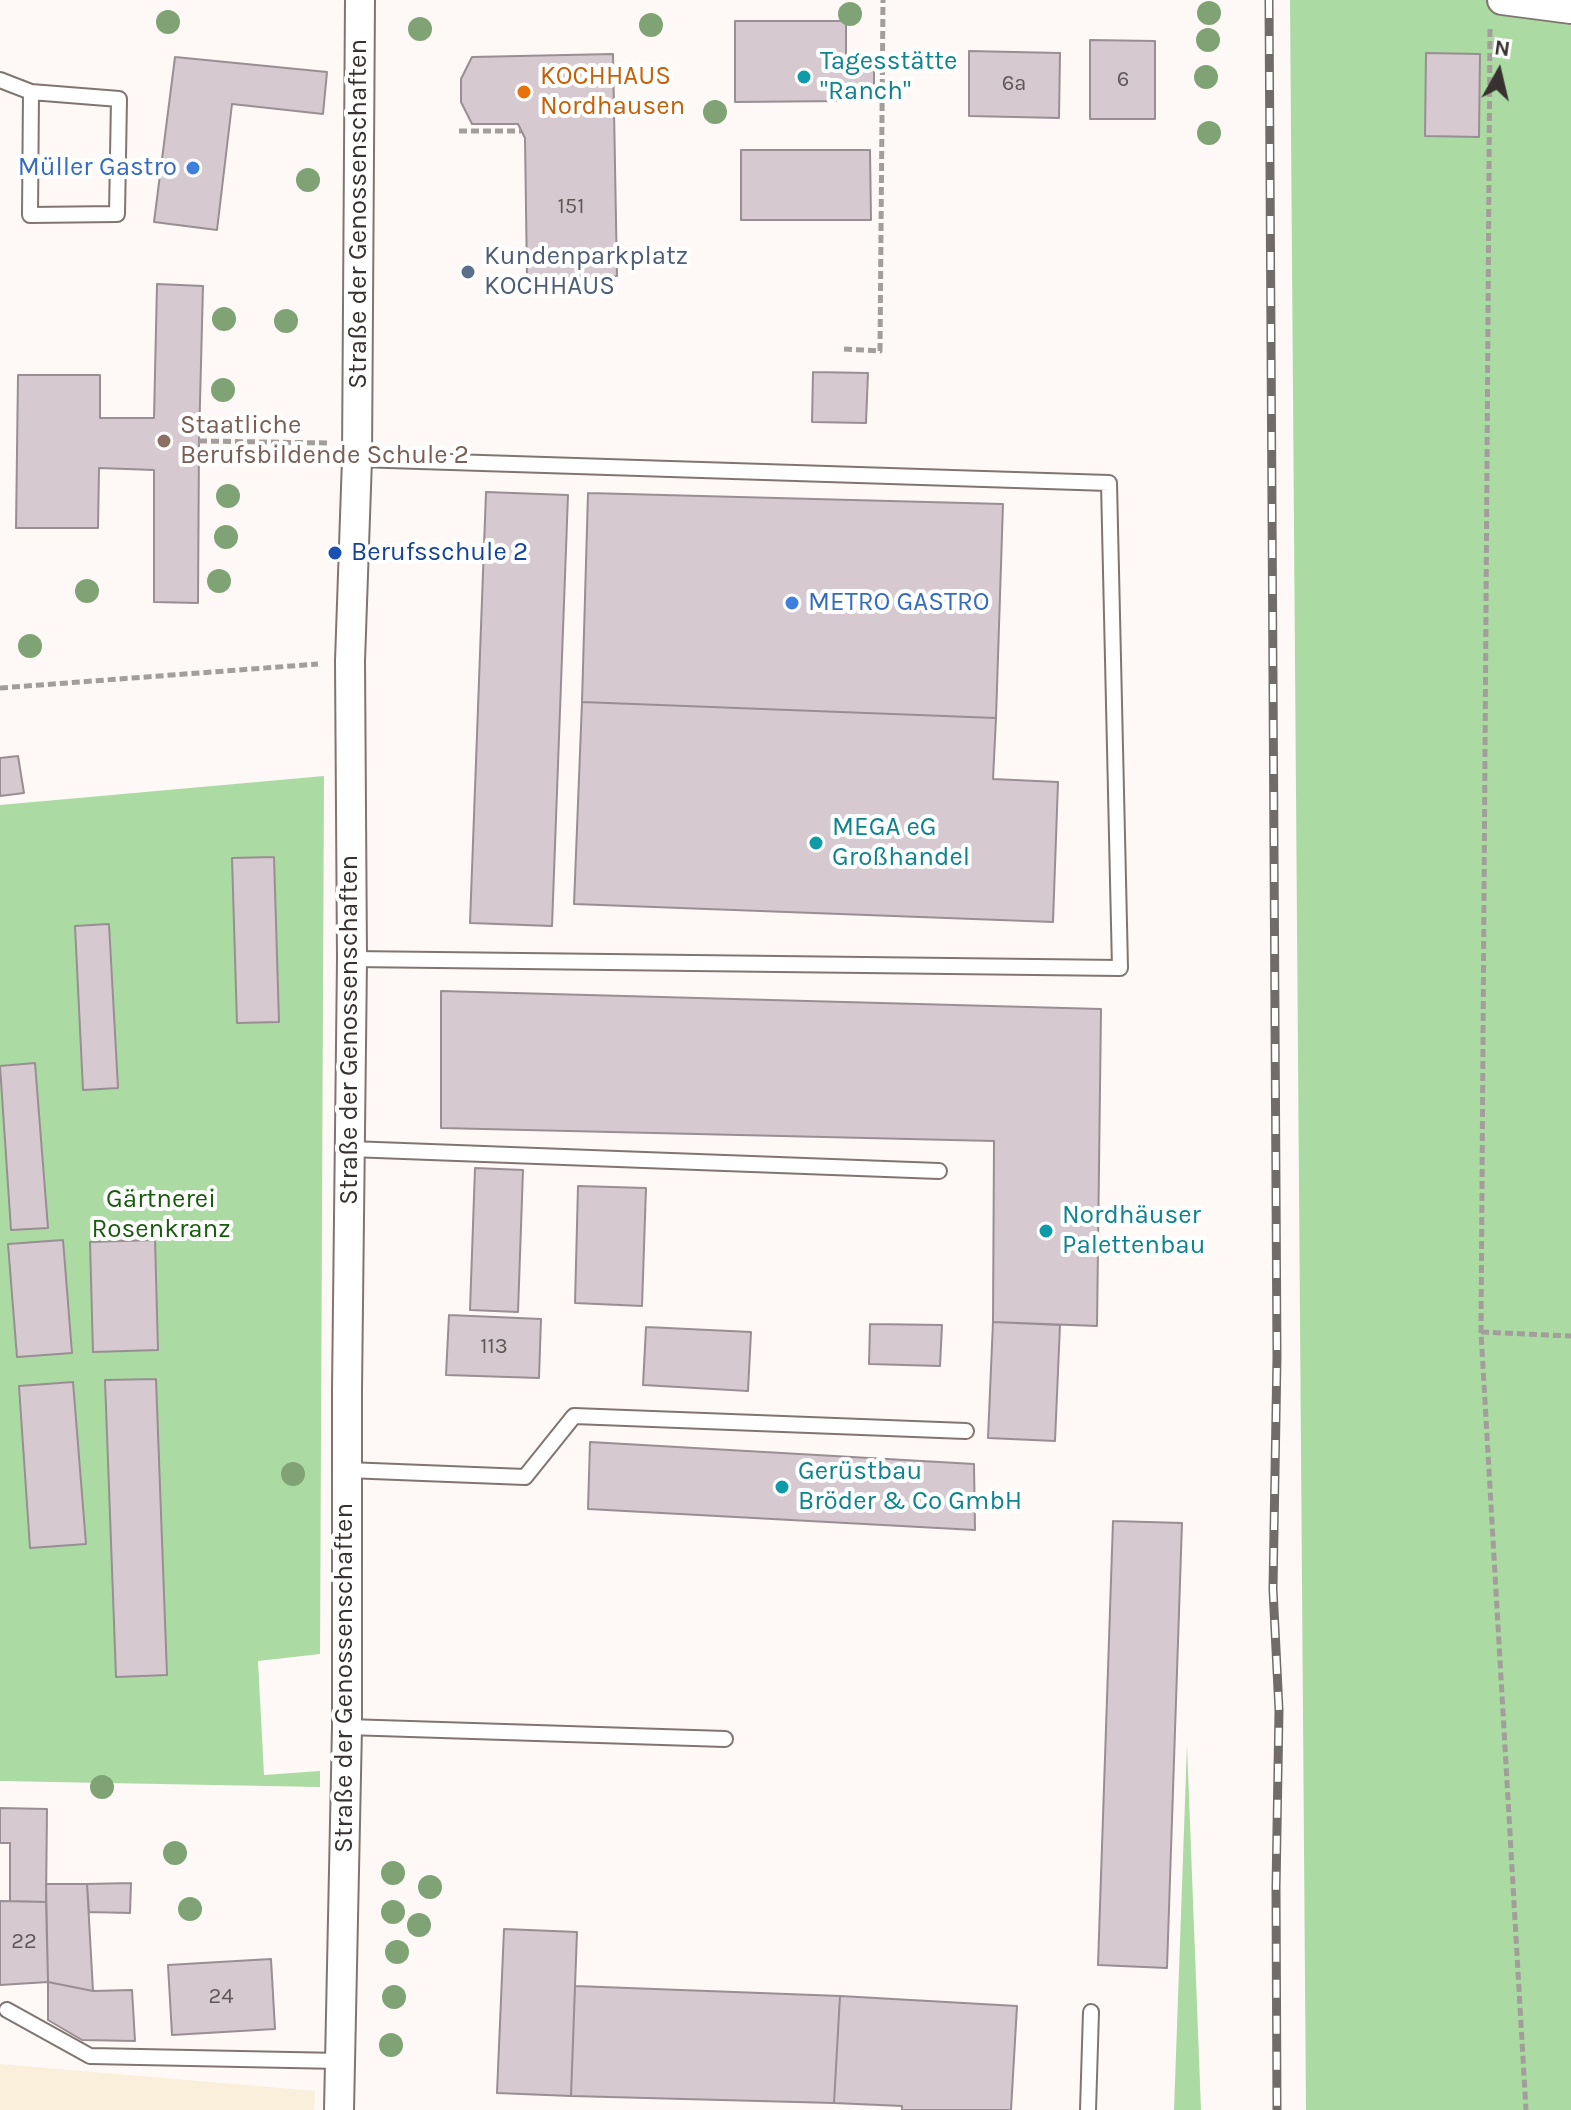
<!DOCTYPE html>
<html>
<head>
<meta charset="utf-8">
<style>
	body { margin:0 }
	#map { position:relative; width:1571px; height:2110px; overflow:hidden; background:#fef9f6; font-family:Karla,sans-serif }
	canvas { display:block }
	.north { position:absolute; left:1459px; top:32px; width:80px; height:80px; -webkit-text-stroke:6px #fff; paint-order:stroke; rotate:8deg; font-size:22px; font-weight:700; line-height:32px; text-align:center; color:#37322f }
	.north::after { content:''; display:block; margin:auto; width:28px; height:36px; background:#37322f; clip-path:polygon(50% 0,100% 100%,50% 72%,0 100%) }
</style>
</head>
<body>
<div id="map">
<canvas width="1571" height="2110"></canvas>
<div class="north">N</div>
</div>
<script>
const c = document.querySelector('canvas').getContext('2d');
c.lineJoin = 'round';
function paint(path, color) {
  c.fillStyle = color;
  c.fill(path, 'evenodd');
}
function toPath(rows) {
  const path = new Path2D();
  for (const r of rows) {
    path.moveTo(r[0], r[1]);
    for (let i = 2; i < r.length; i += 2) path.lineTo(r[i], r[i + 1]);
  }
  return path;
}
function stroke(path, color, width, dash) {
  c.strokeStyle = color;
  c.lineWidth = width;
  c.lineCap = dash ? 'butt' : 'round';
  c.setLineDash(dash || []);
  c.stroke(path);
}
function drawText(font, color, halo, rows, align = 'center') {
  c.font = font + ' Karla,sans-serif';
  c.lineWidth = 8;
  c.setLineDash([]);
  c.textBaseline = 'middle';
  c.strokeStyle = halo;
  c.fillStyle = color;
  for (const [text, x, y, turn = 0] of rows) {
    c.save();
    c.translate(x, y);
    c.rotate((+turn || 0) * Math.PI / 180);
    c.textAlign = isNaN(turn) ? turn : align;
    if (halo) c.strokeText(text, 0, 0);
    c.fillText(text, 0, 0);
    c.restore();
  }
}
paint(toPath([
	[0,2064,315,2091,314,2110,0,2110]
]), '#faefda');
paint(toPath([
	[1290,0,1571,0,1571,2110,1306,2110],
	[324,776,320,1654,258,1661,264,1775,320,1771,320,1787,0,1781,0,805],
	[1187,1745,1201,2110,1174,2110]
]), '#abdba3');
const building = toPath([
	[735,21,846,21,846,59,874,59,874,95,843,96,843,101,735,102,735,21],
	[1090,40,1155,41,1155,119,1090,119,1090,40],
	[969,51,1060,53,1059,118,969,116,969,51],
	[1426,53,1480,54,1479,137,1425,136,1426,53],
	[613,54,617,276,527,278,525,138,518,124,472,124,461,102,461,79,472,57,613,54],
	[175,57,327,72,323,114,232,104,217,230,154,222,175,57],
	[741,150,870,150,871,220,741,220,741,150],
	[157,284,203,286,199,441,198,603,154,602,154,470,99,468,98,528,16,528,18,375,100,375,100,418,154,418,157,284],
	[813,372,868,373,866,423,812,422,813,372],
	[486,492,568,495,552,926,470,923,486,492],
	[588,493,1003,504,996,718,582,702,588,493],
	[582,702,996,718,993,779,1058,782,1053,922,574,904,582,702],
	[18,756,24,793,0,796,0,758,18,756],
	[274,857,279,1022,237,1023,232,858,274,857],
	[109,924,118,1088,83,1090,75,926,109,924],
	[441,991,1101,1009,1097,1326,993,1322,994,1141,441,1128,441,991],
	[35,1063,48,1228,11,1230,0,1066,35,1063],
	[475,1168,523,1170,518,1312,470,1310,475,1168],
	[578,1186,646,1188,642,1306,575,1303,578,1186],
	[63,1240,72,1353,17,1357,8,1244,63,1240],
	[155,1240,158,1350,93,1352,90,1242,155,1240],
	[449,1315,541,1319,539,1378,446,1375,449,1315],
	[993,1322,1060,1325,1055,1441,988,1438,993,1322],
	[870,1324,942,1325,940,1366,869,1364,870,1324],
	[646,1327,751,1332,748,1391,643,1385,646,1327],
	[156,1379,167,1675,116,1677,105,1380,156,1379],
	[73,1382,86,1544,30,1548,19,1386,73,1382],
	[590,1442,974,1464,975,1530,588,1509,590,1442],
	[1113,1521,1182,1523,1167,1968,1098,1965,1113,1521],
	[0,1808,47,1809,46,1902,10,1901,10,1843,0,1843,0,1808],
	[131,1883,130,1913,89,1912,87,1884,131,1883],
	[46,1884,87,1884,93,1991,48,1982,46,1884],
	[0,1901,46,1902,48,1982,0,1985,0,1901],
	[504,1929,577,1932,571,2096,497,2093,504,1929],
	[271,1959,275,2029,172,2035,168,1965,271,1959],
	[48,1982,93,1991,132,1990,135,2041,82,2040,48,2020,48,1982],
	[575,1986,840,1996,834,2103,571,2096,575,1986],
	[840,1996,1017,2006,1011,2110,902,2110,902,2106,834,2103,840,1996]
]);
paint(building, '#d6cad0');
stroke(building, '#998e93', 2);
const service = toPath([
	[0,80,31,92,119,99,117,214,30,215,31,92],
	[352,959,1120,968,1109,483,357,459],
	[350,1149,939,1171],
	[347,1470,525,1477,574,1416,966,1431],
	[347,1727,725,1739],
	[7,2010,90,2056,340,2061],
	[1088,2110,1091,2012]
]);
const minor = toPath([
	[1502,0,1571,9],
	[339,2110,347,1727,347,1390,352,959,350,661,357,459,360,0]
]);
stroke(service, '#807570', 18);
stroke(minor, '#807570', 32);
stroke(toPath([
	[1490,29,1481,1332,1526,2110],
	[459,131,521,131],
	[844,349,880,351,883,0],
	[199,441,329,443],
	[0,688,318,664],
	[1481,1332,1571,1336]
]), '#a39e9b', 5, [8, 4]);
stroke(service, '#fff', 14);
stroke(minor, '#fff', 28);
const rail = toPath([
	[1269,0,1277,1356,1273,1589,1279,1710,1276,1888,1277,2110]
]);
stroke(rail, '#716c69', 9);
stroke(rail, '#fff', 6, [18]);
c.fillStyle = '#7fa375';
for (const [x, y] of [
	[1209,13],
	[850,14],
	[168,22],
	[651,25],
	[420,29],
	[1208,40],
	[1206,77],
	[715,112],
	[1209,133],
	[308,180],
	[224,319],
	[286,321],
	[223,390],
	[228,496],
	[226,537],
	[219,581],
	[87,591],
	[30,646],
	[293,1474],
	[102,1787],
	[175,1853],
	[393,1873],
	[430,1887],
	[190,1909],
	[393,1912],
	[419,1925],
	[397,1952],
	[394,1997],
	[391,2045]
]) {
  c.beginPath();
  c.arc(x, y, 12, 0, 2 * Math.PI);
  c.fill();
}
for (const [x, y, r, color] of [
	[804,77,8,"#0f9aa8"],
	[524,92,8,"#e8710a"],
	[193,168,8,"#3f7fe0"],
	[468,272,8,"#5c6f8a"],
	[164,441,8,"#8d6e63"],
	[335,553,8,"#1a4fb4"],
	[792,603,8,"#3f7fe0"],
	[816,843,8,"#0f9aa8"],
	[1046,1231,8,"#0f9aa8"],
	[782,1487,8,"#0f9aa8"]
]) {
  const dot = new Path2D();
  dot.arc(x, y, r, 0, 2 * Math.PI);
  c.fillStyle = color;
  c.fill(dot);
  stroke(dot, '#fff', 3);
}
drawText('22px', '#5f5857', null, [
	["6",1123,80],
	["6a",1014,84],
	["151",571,207],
	["113",494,1347],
	["22",24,1942],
	["24",221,1997]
]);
drawText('26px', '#0d838f', '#fff', [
	["Tagesstätte",820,62],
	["\"Ranch\"",820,92],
	["MEGA eG",832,828],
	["Großhandel",832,858],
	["Nordhäuser",1062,1216],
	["Palettenbau",1062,1246],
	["Gerüstbau",798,1472],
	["Bröder & Co GmbH",798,1502]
], 'left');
drawText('26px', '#c56008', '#fff', [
	["KOCHHAUS",540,77],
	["Nordhausen",540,107]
], 'left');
drawText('26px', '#366cbe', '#fff', [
	["Müller Gastro",177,168],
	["METRO GASTRO",808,603,"left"]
], 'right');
drawText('26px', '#37322f', '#fff', [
	["Straße der Genossenschaften",359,214,-90],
	["Straße der Genossenschaften",350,1030,-90],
	["Straße der Genossenschaften",345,1678,-90]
]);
drawText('26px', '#4e5e75', '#fff', [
	["Kundenparkplatz",484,257],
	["KOCHHAUS",484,287]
], 'left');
drawText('26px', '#785e54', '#fff', [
	["Staatliche",180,426],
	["Berufsbildende Schule 2",180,456]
], 'left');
drawText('26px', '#164399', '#fff', [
	["Berufsschule 2",351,553]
], 'left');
drawText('26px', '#175c0c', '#fff', [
	["Gärtnerei",161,1200],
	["Rosenkranz",161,1230]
]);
</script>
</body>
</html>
